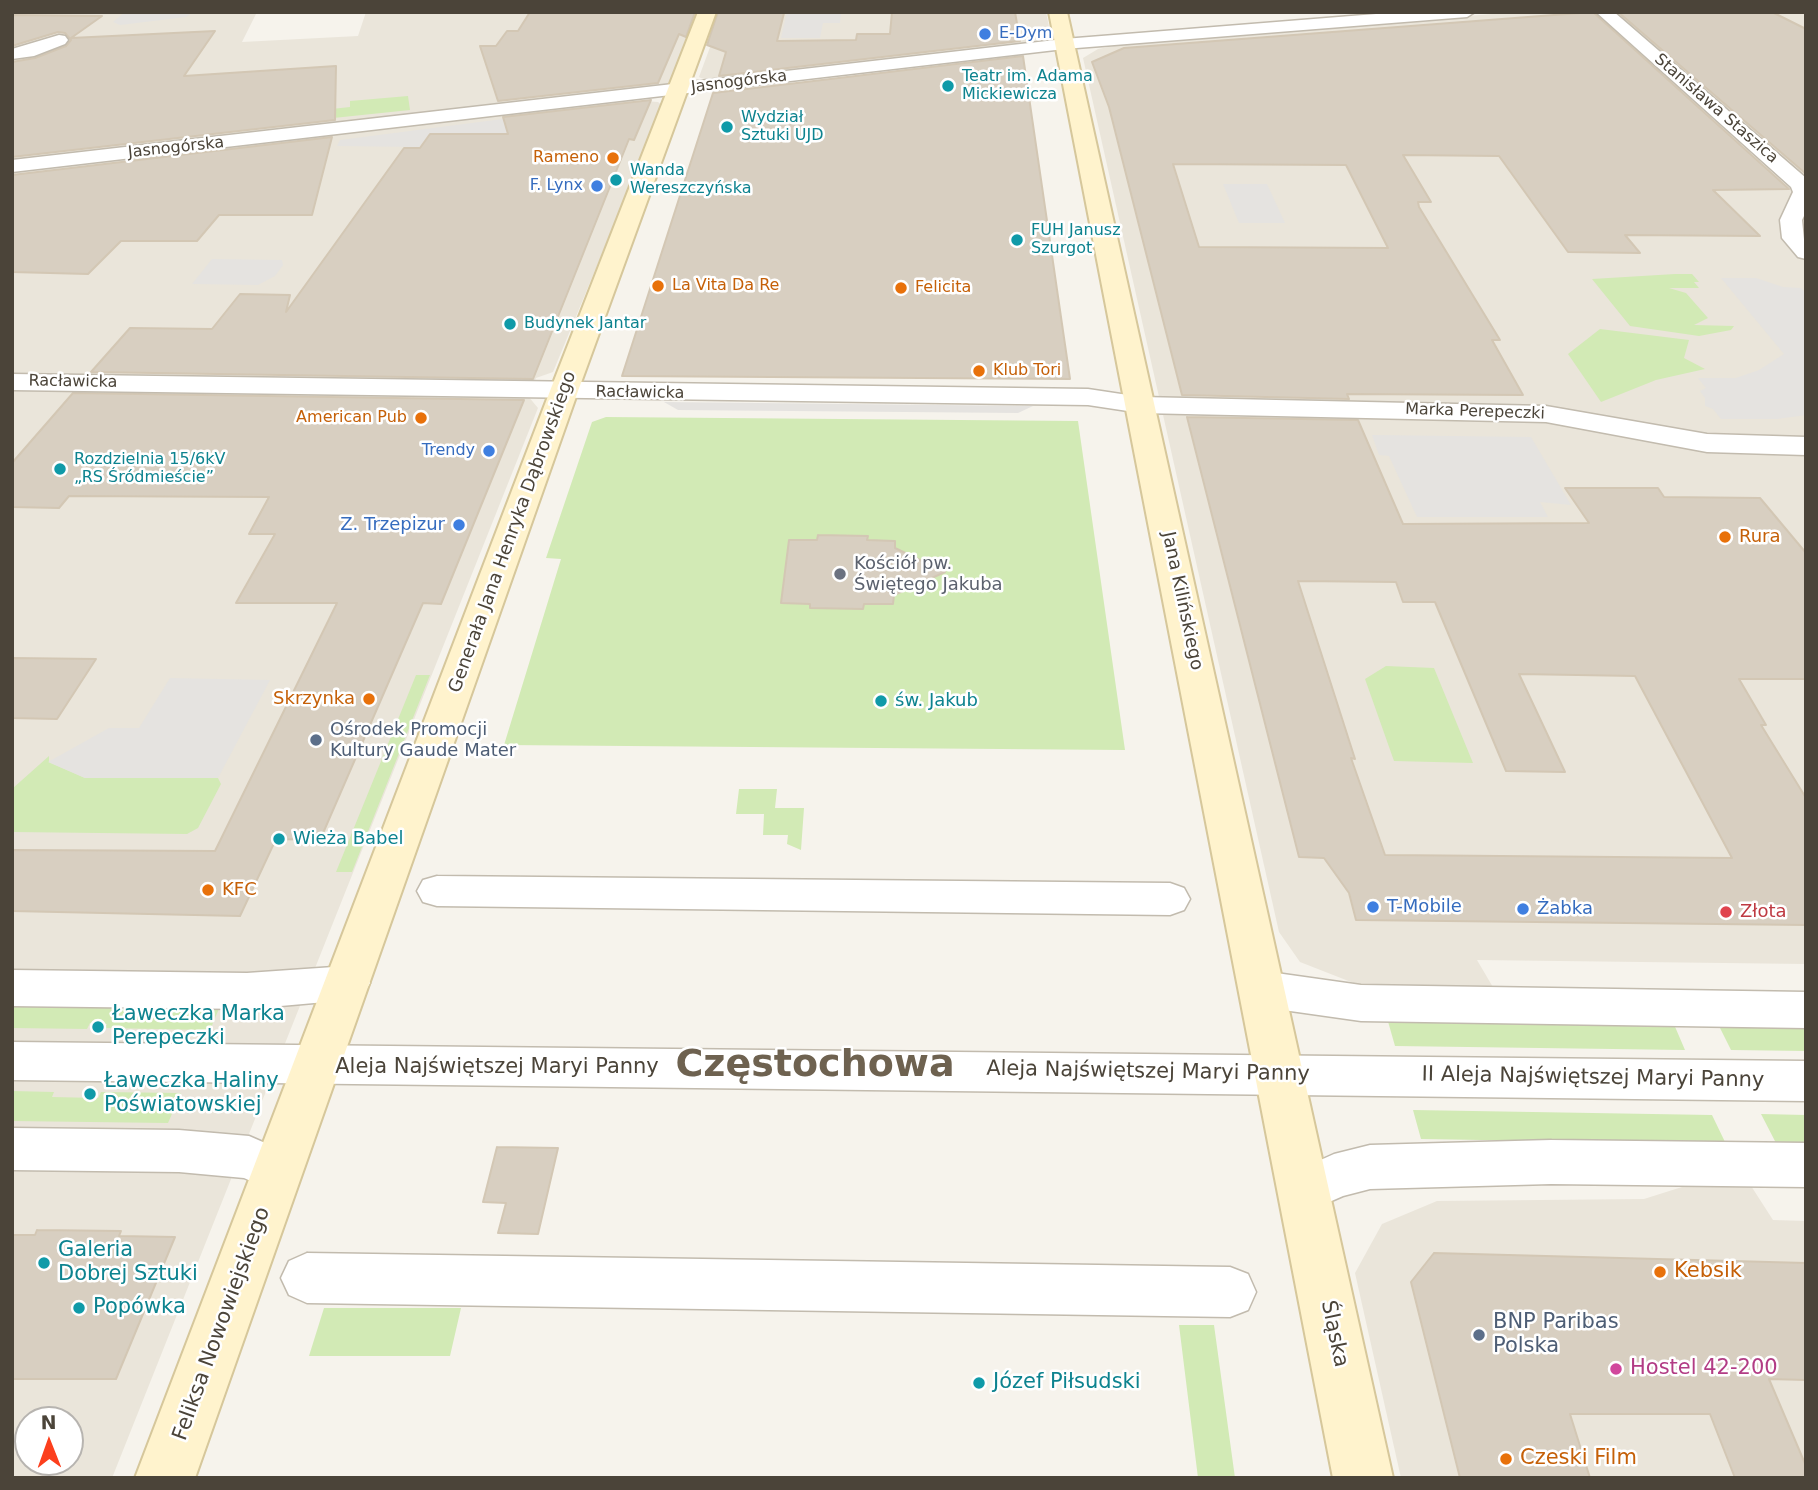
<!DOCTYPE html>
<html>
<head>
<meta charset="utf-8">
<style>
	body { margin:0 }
	#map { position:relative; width:1818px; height:1490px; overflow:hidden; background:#f6f3ec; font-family:"DejaVu Sans",sans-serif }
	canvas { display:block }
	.frame { position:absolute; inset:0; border:14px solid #4b4439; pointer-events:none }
	.north { position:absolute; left:14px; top:1406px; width:70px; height:70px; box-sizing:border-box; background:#fff; border:2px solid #b7b4b0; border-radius:50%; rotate:359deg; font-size:19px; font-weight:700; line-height:28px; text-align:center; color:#4b4439 }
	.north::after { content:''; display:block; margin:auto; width:24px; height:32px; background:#fc3f1d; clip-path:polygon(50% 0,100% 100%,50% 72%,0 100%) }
</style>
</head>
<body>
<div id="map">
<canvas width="1818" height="1490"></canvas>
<div class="frame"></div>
<div class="north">N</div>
</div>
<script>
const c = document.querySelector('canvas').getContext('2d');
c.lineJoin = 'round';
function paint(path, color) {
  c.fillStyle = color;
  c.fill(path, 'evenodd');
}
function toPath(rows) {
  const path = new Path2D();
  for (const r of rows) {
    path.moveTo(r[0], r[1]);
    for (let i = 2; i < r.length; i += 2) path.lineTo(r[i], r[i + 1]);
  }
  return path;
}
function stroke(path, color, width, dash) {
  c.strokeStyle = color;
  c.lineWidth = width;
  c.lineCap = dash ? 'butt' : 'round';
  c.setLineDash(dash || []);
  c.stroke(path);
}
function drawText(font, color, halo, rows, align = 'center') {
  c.font = font + ' "DejaVu Sans",sans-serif';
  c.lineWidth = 5;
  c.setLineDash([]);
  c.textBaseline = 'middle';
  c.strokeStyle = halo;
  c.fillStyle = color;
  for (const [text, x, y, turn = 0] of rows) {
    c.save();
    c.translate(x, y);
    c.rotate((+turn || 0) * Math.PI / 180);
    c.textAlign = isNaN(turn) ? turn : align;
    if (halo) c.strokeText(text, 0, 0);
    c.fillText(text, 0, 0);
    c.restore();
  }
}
paint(toPath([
	[12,12,257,12,242,42,358,36,366,12,698,12,671,82,665,85,12,163],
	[723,12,1046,12,1050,32,1033,41,1017,45,710,80,701,78,699,77],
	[1517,12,1806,12,1806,964,1477,960,1497,994,1374,991,1300,962,1279,932,1083,58,1098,49,1130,43],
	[628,100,658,102,663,106,553,372,536,378,528,396,538,408,112,1478,12,1478,12,172],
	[28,1420,70,1420,70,1462,28,1462],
	[1720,1175,1744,1175,1773,1220,1806,1221,1806,1478,1401,1478,1355,1273,1382,1224,1437,1201,1644,1199]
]), '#eae5da');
paint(toPath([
	[408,96,410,110,295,122,295,113,350,107,350,101],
	[1675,274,1692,274,1699,282,1694,282,1699,288,1669,288,1686,293,1708,318,1694,325,1734,326,1731,330,1699,336,1630,326,1592,279],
	[1600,329,1689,340,1684,358,1705,369,1656,380,1601,402,1568,354],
	[606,417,1078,421,1125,750,504,745,561,559,546,558,592,422],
	[1386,666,1434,668,1473,763,1394,761,1365,679],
	[416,675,430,675,352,872,336,872],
	[49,756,49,762,85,778,218,778,221,784,198,828,187,834,12,832,12,789],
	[739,789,777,789,775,808,804,808,801,850,787,844,788,835,763,835,764,814,736,814],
	[12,1002,221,1004,210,1030,105,1028,107,1024,90,1023,87,1029,12,1028],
	[1387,1018,1673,1022,1685,1050,1395,1046],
	[1717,1022,1806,1023,1806,1051,1731,1050],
	[12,1091,54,1092,52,1097,98,1098,101,1092,181,1093,168,1123,12,1121],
	[1413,1110,1712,1115,1726,1144,1421,1139],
	[1761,1114,1806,1115,1806,1145,1777,1145],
	[324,1308,461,1308,450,1356,309,1356],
	[1179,1325,1214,1325,1235,1478,1198,1478]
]), '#d2eab5');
paint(toPath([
	[125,12,193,12,186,17,120,25,113,22],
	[787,12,841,14,840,23,823,23,820,38,781,38],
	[526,116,546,134,429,134,419,147,337,146,340,140],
	[1223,184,1267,184,1285,223,1239,223],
	[212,259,282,260,283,265,275,276,258,285,192,284],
	[1721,278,1756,278,1783,287,1801,288,1806,293,1806,415,1777,419,1721,419,1713,409,1705,406,1705,398,1700,391,1706,388,1698,378,1736,378,1759,370,1784,354],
	[664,402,1033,406,1018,413,678,410],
	[1372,435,1531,437,1571,505,1540,502,1548,517,1417,517,1389,456,1379,455],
	[170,678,270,680,218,778,85,778,48,762,109,728,139,728]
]), '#e5e3e0');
const building = toPath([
	[530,12,695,12,686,37,679,34,658,83,498,101,480,46,496,46,507,31,518,31,530,12],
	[718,12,784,13,777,41,856,40,857,34,890,34,892,12,1015,12,1020,41,719,76,726,52,707,45,718,12],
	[1593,12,1789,189,1713,190,1760,236,1625,235,1640,253,1568,252,1499,156,1403,155,1431,202,1418,202,1419,207,1500,340,1492,340,1523,395,1347,394,1349,399,1182,395,1109,107,1092,62,1124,48,1593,12],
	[1173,164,1346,165,1388,248,1199,247,1173,164],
	[1618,12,1772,12,1806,29,1806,174,1618,12],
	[12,15,102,16,71,38,215,31,184,76,336,66,335,120,12,157,12,62,35,58,66,46,71,40,65,33,58,32,12,46,12,15],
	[1023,56,1070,379,622,376,713,93,1023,56],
	[651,100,634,140,629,139,533,379,91,372,130,328,212,329,240,294,290,295,286,312,404,148,420,148,430,134,508,134,503,117,651,100],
	[332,137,312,215,219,215,197,241,121,241,88,274,12,272,12,175,332,137],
	[73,393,524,400,441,604,423,603,320,840,276,839,240,916,12,911,12,850,215,851,337,603,236,603,275,534,249,534,269,497,69,496,59,508,12,507,12,463,73,393],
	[1187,417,1358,420,1403,524,1589,523,1565,488,1658,488,1664,497,1760,498,1806,553,1806,679,1739,679,1766,725,1761,725,1806,798,1806,925,1356,920,1349,893,1324,858,1299,857,1187,417],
	[1298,581,1396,582,1403,602,1435,602,1506,771,1565,772,1519,674,1635,676,1732,858,1385,855,1351,758,1355,759,1298,581],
	[818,535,868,536,867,540,895,541,895,548,945,572,894,595,893,604,864,604,863,609,810,608,810,604,781,603,789,540,817,540,818,535],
	[12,658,96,659,57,719,12,718,12,658],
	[497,1147,558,1148,538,1234,498,1233,506,1203,483,1202,497,1147],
	[37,1230,121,1231,119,1236,175,1237,116,1379,12,1379,12,1235,35,1235,37,1230],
	[1434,1253,1806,1263,1806,1380,1769,1379,1806,1466,1806,1478,1735,1478,1710,1414,1570,1414,1590,1478,1460,1478,1411,1282,1434,1253]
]);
paint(building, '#d8cfc1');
stroke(building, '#d3c7b4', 2);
const street = toPath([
	[1401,12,1475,12,1467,17,1064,49,12,172,12,160,1064,39,1401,12],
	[1596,12,1614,12,1806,178,1806,212,1802,220,1806,259,1798,257,1782,238,1780,220,1793,192,1791,187,1596,12],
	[59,35,65,36,68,40,65,44,34,56,12,59,12,49,59,35],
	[12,374,1088,389,1141,397,1546,406,1707,434,1806,437,1806,455,1707,452,1546,422,1141,413,1088,405,12,390,12,374],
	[437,876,1170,883,1184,888,1190,899,1184,910,1170,915,437,906,423,902,417,891,423,880,437,876],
	[348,966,363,971,370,983,363,995,348,1000,247,1009,12,1006,12,970,247,973,348,966],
	[1262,971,1361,985,1806,992,1806,1028,1361,1021,1262,1007,1247,1001,1240,989,1247,977,1262,971],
	[12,1042,1806,1061,1806,1101,12,1080,12,1042],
	[12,1128,179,1130,249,1136,295,1156,302,1171,295,1186,278,1193,244,1178,179,1172,12,1170,12,1128],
	[1551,1140,1806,1143,1806,1187,1551,1184,1370,1189,1343,1196,1304,1213,1287,1207,1279,1191,1287,1175,1334,1154,1370,1145,1551,1140],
	[307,1253,1230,1267,1248,1274,1256,1292,1248,1310,1230,1317,307,1303,289,1295,281,1278,289,1261,307,1253]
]);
const secondary = toPath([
	[698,12,716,12,578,391,195,1478,135,1478,550,391,698,12],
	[1049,12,1067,12,1393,1478,1333,1478,1049,12]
]);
stroke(street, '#c2bbae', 3);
stroke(secondary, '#d6c79b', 4);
paint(street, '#fff');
paint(secondary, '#fff3cd');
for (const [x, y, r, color] of [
	[985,34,7,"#3f7fe0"],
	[948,86,7,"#0f9aa8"],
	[727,127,7,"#0f9aa8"],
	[613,158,7,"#e8710a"],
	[616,180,7,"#0f9aa8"],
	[597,186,7,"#3f7fe0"],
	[1017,240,7,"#0f9aa8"],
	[658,286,7,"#e8710a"],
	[901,288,7,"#e8710a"],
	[510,324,7,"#0f9aa8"],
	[979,371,7,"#e8710a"],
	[421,418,7,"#e8710a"],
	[489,451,7,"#3f7fe0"],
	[60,469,7,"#0f9aa8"],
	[459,525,7,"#3f7fe0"],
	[1725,537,7,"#e8710a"],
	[840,574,7,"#6b7280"],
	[369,699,7,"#e8710a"],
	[881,701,7,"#0f9aa8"],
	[316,740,7,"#5c6f8a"],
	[279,839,7,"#0f9aa8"],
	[208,890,7,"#e8710a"],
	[1373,907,7,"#3f7fe0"],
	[1523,909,7,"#3f7fe0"],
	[1726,912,7,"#e0444e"],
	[98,1027,7,"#0f9aa8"],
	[90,1094,7,"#0f9aa8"],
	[44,1263,7,"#0f9aa8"],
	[1660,1272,7,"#e8710a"],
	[79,1308,7,"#0f9aa8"],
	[1479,1335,7,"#5c6f8a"],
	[1616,1369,7,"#d1479c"],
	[979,1383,7,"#0f9aa8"],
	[1506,1459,7,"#e8710a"]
]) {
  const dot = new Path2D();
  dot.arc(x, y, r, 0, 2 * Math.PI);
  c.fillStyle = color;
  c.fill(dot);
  stroke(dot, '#fff', 2.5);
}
drawText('16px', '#366cbe', '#fff', [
	["E-Dym",999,34,"left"],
	["F. Lynx",583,186],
	["Trendy",475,451]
], 'right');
drawText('16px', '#0d838f', '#fff', [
	["Teatr im. Adama",962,77],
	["Mickiewicza",962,95],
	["Wydział",741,118],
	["Sztuki UJD",741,136],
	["Wanda",630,171],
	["Wereszczyńska",630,189],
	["FUH Janusz",1031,231],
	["Szurgot",1031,249],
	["Budynek Jantar",524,324],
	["Rozdzielnia 15/6kV",74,460],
	["„RS Śródmieście”",74,478]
], 'left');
drawText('16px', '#4b4439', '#fff', [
	["Jasnogórska",739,82,-7],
	["Stanisława Staszica",1716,109,41],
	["Jasnogórska",176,148,-6],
	["Racławicka",73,382,1],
	["Racławicka",640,393,1],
	["Marka Perepeczki",1475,412,2]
]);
drawText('16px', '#c56008', '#fff', [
	["Rameno",599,158,"right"],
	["La Vita Da Re",672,286],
	["Felicita",915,288],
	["Klub Tori",993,371],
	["American Pub",407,418,"right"]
], 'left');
drawText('18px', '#366cbe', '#fff', [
	["Z. Trzepizur",445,525,"right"],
	["T-Mobile",1387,907],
	["Żabka",1537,909]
], 'left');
drawText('18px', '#4b4439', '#fff', [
	["Generała Jana Henryka Dąbrowskiego",513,532,-70],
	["Jana Kilińskiego",1182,601,78]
]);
drawText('18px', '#c56008', '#fff', [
	["Rura",1739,537],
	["Skrzynka",355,699,"right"],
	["KFC",222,890]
], 'left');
drawText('18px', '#5b616d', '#fff', [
	["Kościół pw.",854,564],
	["Świętego Jakuba",854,585]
], 'left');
drawText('18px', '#0d838f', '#fff', [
	["św. Jakub",895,701],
	["Wieża Babel",293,839]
], 'left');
drawText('18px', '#4e5e75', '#fff', [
	["Ośrodek Promocji",330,730],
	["Kultury Gaude Mater",330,751]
], 'left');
drawText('18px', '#be3a42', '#fff', [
	["Złota",1740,912]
], 'left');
drawText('21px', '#0d838f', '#fff', [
	["Ławeczka Marka",112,1015],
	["Perepeczki",112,1039],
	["Ławeczka Haliny",104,1082],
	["Poświatowskiej",104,1106],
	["Galeria",58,1251],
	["Dobrej Sztuki",58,1275],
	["Popówka",93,1308],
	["Józef Piłsudski",993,1383]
], 'left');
drawText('21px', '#4b4439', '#fff', [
	["Aleja Najświętszej Maryi Panny",497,1068],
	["Aleja Najświętszej Maryi Panny",1148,1072,1],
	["II Aleja Najświętszej Maryi Panny",1593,1078,1],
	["Feliksa Nowowiejskiego",222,1324,-70],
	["Śląska",1334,1334,78]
]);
drawText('21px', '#c56008', '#fff', [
	["Kebsik",1674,1272],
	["Czeski Film",1520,1459]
], 'left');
drawText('21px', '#4e5e75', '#fff', [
	["BNP Paribas",1493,1323],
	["Polska",1493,1347]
], 'left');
drawText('21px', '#b23c85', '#fff', [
	["Hostel 42-200",1630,1369]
], 'left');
drawText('bold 38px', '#6e6250', '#fff', [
	["Częstochowa",815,1066]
]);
</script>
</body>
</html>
